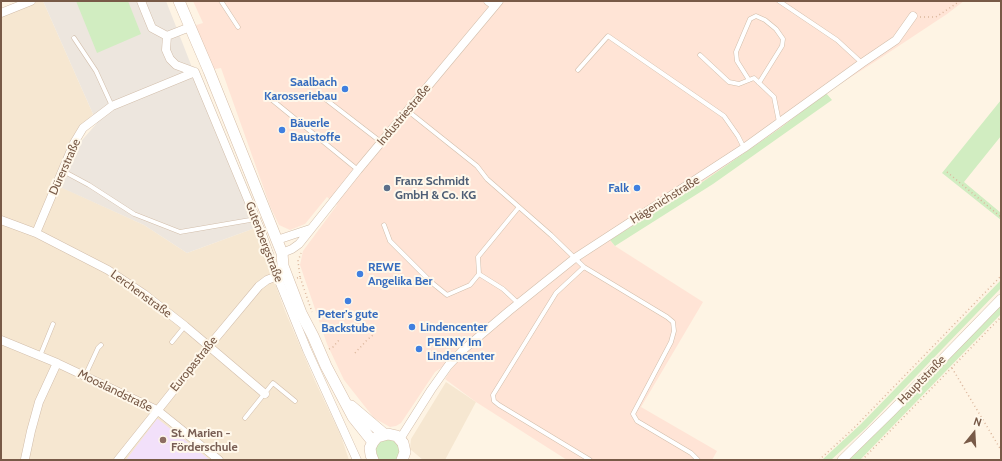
<!DOCTYPE html>
<html>
<head>
<meta charset="utf-8">
<style>
	body { margin:0 }
	#map { position:relative; width:1002px; height:461px; overflow:hidden; background:#fef4e4; font-family:Cabin,sans-serif }
	canvas { display:block }
	.frame { position:absolute; inset:0; border:2px solid #785a47; pointer-events:none }
	.north { position:absolute; left:954px; top:413px; width:40px; height:40px; -webkit-text-stroke:3px #fff8eb; paint-order:stroke; rotate:18deg; font-size:11px; font-weight:700; line-height:16px; text-align:center; color:#785a47 }
	.north::after { content:''; display:block; margin:auto; width:14px; height:18px; background:#785a47; clip-path:polygon(50% 0,100% 100%,50% 72%,0 100%) }
</style>
</head>
<body>
<div id="map">
<canvas width="1002" height="461"></canvas>
<div class="frame"></div>
<div class="north">N</div>
</div>
<script>
const c = document.querySelector('canvas').getContext('2d');
c.lineJoin = 'round';
function paint(path, color) {
  c.fillStyle = color;
  c.fill(path, 'evenodd');
}
function toPath(rows) {
  const path = new Path2D();
  for (const r of rows) {
    path.moveTo(r[0], r[1]);
    for (let i = 2; i < r.length; i += 2) path.lineTo(r[i], r[i + 1]);
  }
  return path;
}
function stroke(path, color, width, dash) {
  c.strokeStyle = color;
  c.lineWidth = width;
  c.lineCap = dash ? 'butt' : 'round';
  c.setLineDash(dash || []);
  c.stroke(path);
}
function drawText(font, color, halo, rows, align = 'center') {
  c.font = font + ' Cabin,sans-serif';
  c.lineWidth = 4;
  c.setLineDash([]);
  c.textBaseline = 'middle';
  c.strokeStyle = halo;
  c.fillStyle = color;
  for (const [text, x, y, turn = 0] of rows) {
    c.save();
    c.translate(x, y);
    c.rotate((+turn || 0) * Math.PI / 180);
    c.textAlign = isNaN(turn) ? turn : align;
    if (halo) c.strokeText(text, 0, 0);
    c.fillText(text, 0, 0);
    c.restore();
  }
}
paint(toPath([
	[37,1,43,1,93,114,75,134,52,183,144,225,187,253,255,228,285,311,315,381,341,436,349,460,1,460,1,15],
	[446,382,476,402,445,460,423,460,410,449,411,439]
]), '#f6e7d1');
paint(toPath([
	[193,1,964,1,947,14,876,61,826,93,779,129,701,183,610,240,615,246,703,302,641,407,717,451,712,460,567,460,476,402,445,379,462,353,435,372,401,423,396,426,390,427,374,418,344,380,327,344,300,265,303,251,337,205,327,197,305,224,290,230,279,225,270,206,221,68,209,70,190,27,203,23]
]), '#ffe4d6');
paint(toPath([
	[43,1,166,1,255,228,187,253,144,225,60,187,77,146,97,123]
]), '#ede6de');
paint(toPath([
	[157,419,158,419,210,460,126,460]
]), '#f2e0fa');
paint(toPath([
	[76,1,128,1,141,34,97,53],
	[826,93,832,100,713,184,615,246,610,240,701,183,779,129],
	[1001,100,1001,136,964,182,1001,213,1001,220,942,173],
	[1001,280,1001,288,866,428,831,460,822,460,861,424],
	[1001,305,1001,314,860,460,849,460],
	[391,439,398,444,400,452,399,456,396,460,379,460,376,456,375,448,379,441]
]), '#d1edc1');
const service = toPath([
	[221,1,238,27],
	[779,1,837,40,862,63],
	[74,38,96,71,112,106],
	[700,55,729,82,739,84,754,78,774,97,779,122],
	[578,70,608,36,724,116,738,136,744,148],
	[749,80,737,61,736,52,750,19,756,16,765,20,776,29,783,39,782,46,759,83],
	[266,95,358,170],
	[324,98,381,142],
	[408,111,477,166,487,179,551,235,584,267,667,317,673,322,674,331,671,342,633,414,637,421,691,453,698,460],
	[63,171,89,185,134,214,180,232,256,219],
	[384,225,390,241,431,282,447,295,470,285,479,274,478,257,519,207],
	[584,267,556,293,493,395,494,401,499,405,590,460],
	[479,274,503,289,518,303],
	[172,342,185,326],
	[40,356,53,324],
	[85,376,98,348,101,345],
	[245,418,273,383,295,401]
]);
const minor = toPath([
	[141,1,152,28,167,36,166,50,170,59,176,65,195,72,261,231,277,276,307,350,357,460],
	[488,1,495,6],
	[1,13,31,1],
	[167,36,190,27],
	[1,220,36,233,108,270,144,294,185,326,265,394],
	[36,233,74,143,83,128,112,106,195,72],
	[277,240,310,229],
	[282,253,292,249,299,244,358,170,499,1],
	[1,340,57,363,157,410,219,460],
	[400,439,431,390,448,366,463,350,509,311,575,258,744,148,862,63,896,40,913,16],
	[25,459,31,431,39,402,57,363],
	[118,460,209,346,259,286,267,280,277,276]
]);
const tertiary = toPath([
	[842,460,890,413,1001,299]
]);
const secondary = toPath([
	[179,1,209,71,282,253,283,266,301,313,313,336,326,366,353,417,373,442],
	[351,406,384,434],
	[373,460,371,455,370,448,373,442,377,437,388,434,397,436,403,443,405,452,402,460]
]);
stroke(service, '#d2beab', 5);
stroke(minor, '#d2beab', 9);
stroke(tertiary, '#d2beab', 10);
stroke(secondary, '#d6bea9', 12);
stroke(toPath([
	[920,17,936,17,960,1],
	[947,172,1001,217],
	[300,277,298,261,301,253],
	[297,278,300,277,312,312],
	[329,349,333,347,340,339],
	[355,353,367,340,373,335],
	[952,368,1001,450],
	[819,460,853,429,1001,276],
	[862,460,1001,317]
]), '#dbb69c', 1.5, [1, 3]);
stroke(service, '#fff', 4);
stroke(minor, '#fff', 8);
stroke(tertiary, '#fff', 9);
stroke(secondary, '#fff', 11);
for (const [x, y, r, color] of [
	[345,89,4,"#3f7fe0"],
	[282,130,4,"#3f7fe0"],
	[387,188,4,"#5c6f8a"],
	[637,188,4,"#3f7fe0"],
	[360,274,4,"#3f7fe0"],
	[348,301,4,"#3f7fe0"],
	[412,327,4,"#3f7fe0"],
	[419,349,4,"#3f7fe0"],
	[163,440,4,"#8d6e63"]
]) {
  const dot = new Path2D();
  dot.arc(x, y, r, 0, 2 * Math.PI);
  c.fillStyle = color;
  c.fill(dot);
  stroke(dot, '#fff8eb', 1.5);
}
drawText('bold 12px', '#366cbe', '#fff8eb', [
	["Saalbach",337,82,"right"],
	["Karosseriebau",337,96,"right"],
	["Bäuerle",290,123],
	["Baustoffe",290,137],
	["Falk",629,188,"right"],
	["REWE",368,267],
	["Angelika Ber",368,281],
	["Peter's gute",348,314,"center"],
	["Backstube",348,328,"center"],
	["Lindencenter",420,327],
	["PENNY Im",427,342],
	["Lindencenter",427,356]
], 'left');
drawText('12px', '#785a47', '#fff8eb', [
	["Industriestraße",404,115,-50],
	["Dürerstraße",65,167,-66],
	["Hägenichstraße",665,200,-32],
	["Gutenbergstraße",264,242,69],
	["Lerchenstraße",141,294,36],
	["Europastraße",194,364,-51],
	["Hauptstraße",922,380,-46],
	["Mooslandstraße",115,391,26]
]);
drawText('bold 12px', '#4e5e75', '#fff8eb', [
	["Franz Schmidt",395,181],
	["GmbH & Co. KG",395,195]
], 'left');
drawText('bold 12px', '#785e54', '#fff8eb', [
	["St. Marien -",171,433],
	["Förderschule",171,447]
], 'left');
</script>
</body>
</html>
